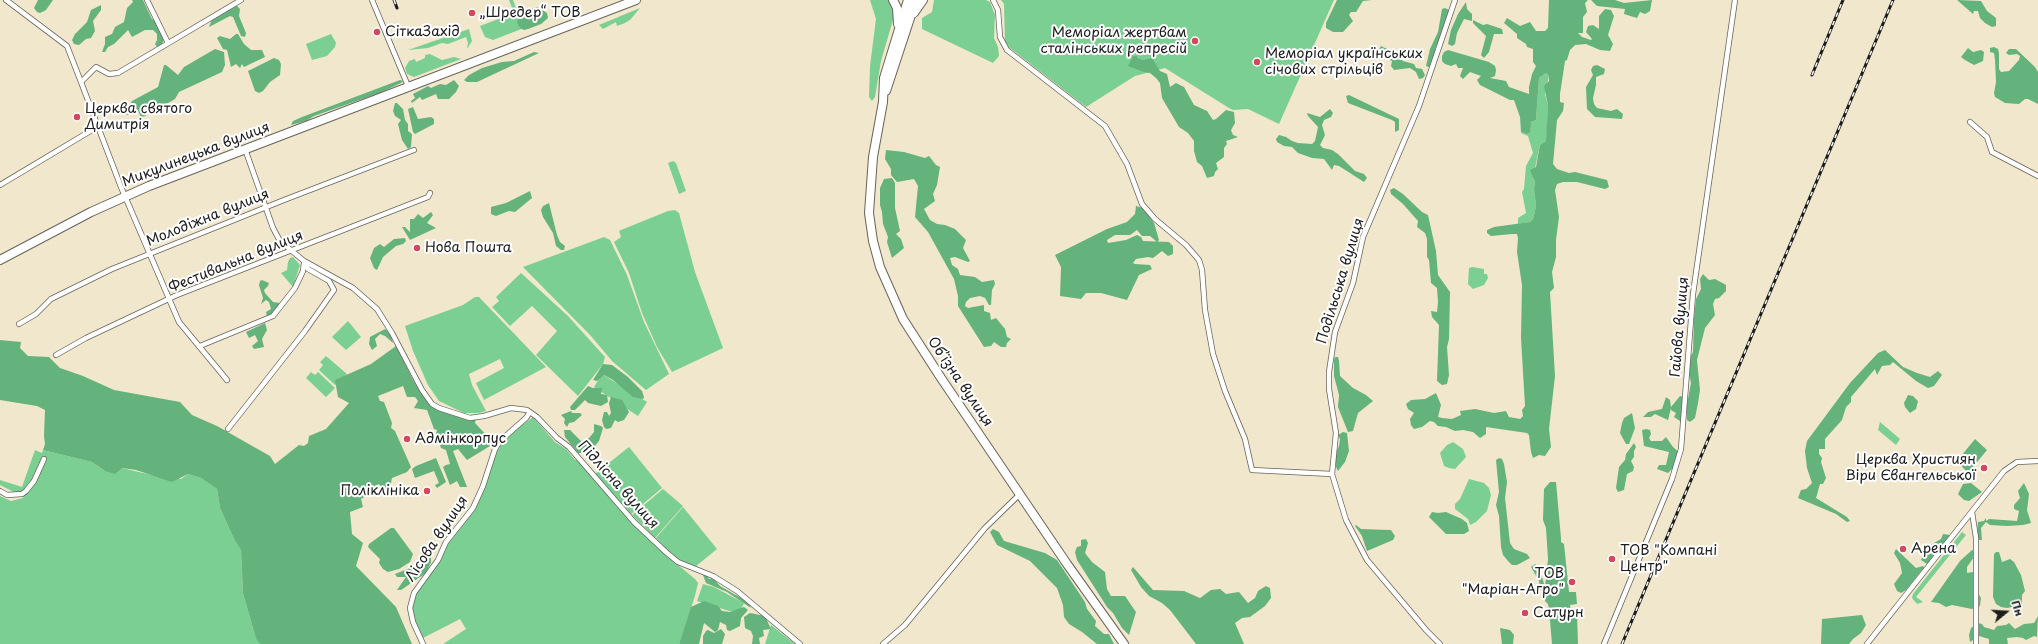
<!DOCTYPE html>
<html>
<head>
<meta charset="utf-8">
<style>
	body { margin:0 }
	#map { position:relative; width:2038px; height:644px; overflow:hidden; background:#f1e7cd; font-family:"Playpen Sans",sans-serif }
	canvas { display:block }
	.north { position:absolute; left:1986px; top:592px; width:40px; height:40px; -webkit-text-stroke:3px #fff; paint-order:stroke; rotate:72deg; font-size:11px; font-weight:700; line-height:16px; text-align:center; color:#1c1c1c }
	.north::after { content:''; display:block; margin:auto; width:14px; height:18px; background:#1c1c1c; clip-path:polygon(50% 0,100% 100%,50% 72%,0 100%) }
</style>
</head>
<body>
<div id="map">
<canvas width="2038" height="644"></canvas>
<div class="north">Пн</div>
</div>
<script>
const c = document.querySelector('canvas').getContext('2d');
c.lineJoin = 'round';
function paint(path, color) {
  c.fillStyle = color;
  c.fill(path, 'evenodd');
}
function toPath(rows) {
  const path = new Path2D();
  for (const r of rows) {
    path.moveTo(r[0], r[1]);
    for (let i = 2; i < r.length; i += 2) path.lineTo(r[i], r[i + 1]);
  }
  return path;
}
function stroke(path, color, width, dash) {
  c.strokeStyle = color;
  c.lineWidth = width;
  c.lineCap = dash ? 'butt' : 'round';
  c.setLineDash(dash || []);
  c.stroke(path);
}
function drawText(font, color, halo, rows, align = 'center') {
  c.font = font + ' "Playpen Sans",sans-serif';
  c.lineWidth = 4;
  c.setLineDash([]);
  c.textBaseline = 'middle';
  c.strokeStyle = halo;
  c.fillStyle = color;
  for (const [text, x, y, turn = 0] of rows) {
    c.save();
    c.translate(x, y);
    c.rotate((+turn || 0) * Math.PI / 180);
    c.textAlign = isNaN(turn) ? turn : align;
    if (halo) c.strokeText(text, 0, 0);
    c.fillText(text, 0, 0);
    c.restore();
  }
}
paint(toPath([
	[509,0,513,0,524,28,493,40,485,37,480,26,514,13],
	[870,0,889,0,893,11,893,20,881,61,875,97,872,101,869,97,870,66,876,19],
	[934,0,986,0,990,2,995,15,994,38,998,47,999,56,993,63,922,29,922,18,932,12],
	[1001,0,1334,0,1279,124,1248,109,1233,110,1229,108,1165,68,1135,76,1086,107,1010,48,1005,42,1004,4],
	[640,8,630,20,625,23,617,26,616,22,603,29,599,25],
	[469,29,472,41,467,49,468,43,466,37,448,44,442,43,428,48,408,50],
	[331,34,336,43,335,47,327,56,312,60,306,44],
	[430,54,442,60,454,57,461,59,414,77,407,74,405,68,409,61,415,59,416,62,425,58,425,55],
	[1546,73,1549,76,1545,94,1548,105,1547,133,1546,141,1540,145,1533,177,1535,182,1534,189,1536,206,1533,219,1530,222,1518,224,1518,218,1526,213,1522,192,1524,189,1526,166,1533,153,1528,136,1521,133,1521,132,1527,134,1531,122,1536,120,1539,78],
	[673,161,676,163,686,191,679,194,668,163],
	[675,210,679,213,695,272,723,348,672,372,657,347,642,313,629,273,614,242,621,237,619,231,621,230,668,211],
	[604,237,610,240,627,275,644,322,669,374,646,390,612,361,591,336,523,267],
	[293,257,300,265,293,287,281,273,287,270,288,262,290,258],
	[1472,267,1484,269,1484,274,1487,274,1488,278,1484,285,1473,289,1468,284,1469,268],
	[521,273,568,316,605,357,603,364,578,396,536,355,557,331,532,306,510,326,492,307,499,301,496,297],
	[475,297,479,297,546,367,484,400,476,383,504,368,500,359,469,374,472,385,486,411,479,413,464,413,439,401,428,385,413,351,405,326,463,305],
	[348,321,361,337,346,350,332,337],
	[326,356,347,374,335,385,319,370,323,365,320,362],
	[311,372,315,375,318,372,335,388,326,397,306,378],
	[602,374,647,402,638,416,594,387],
	[533,417,555,442,566,449,575,460,578,459,666,555,695,579,698,583,695,596,679,644,443,644,466,629,460,619,423,638,416,626,412,612,411,604,414,597,450,540,479,498,499,447,517,429],
	[1880,422,1900,439,1896,445,1878,430],
	[1453,442,1463,449,1466,457,1455,469,1449,468,1444,466,1440,453,1447,445],
	[629,447,662,488,631,514,595,474],
	[35,450,42,453,43,450,92,462,105,471,122,468,160,477,181,479,188,474,201,478,217,489,220,508,235,541,241,550,243,593,256,639,260,644,0,644,0,496,11,501,23,498,27,490,19,493,14,492,0,485,0,480,22,487],
	[1469,479,1484,483,1489,488,1491,495,1487,511,1476,522,1470,525,1468,519,1455,509,1455,504,1460,499],
	[663,489,683,506,655,538,632,515],
	[683,507,717,549,695,567,674,558,656,538],
	[1962,532,1966,535,1916,597,1923,602,1917,604,1912,598,1913,594],
	[703,584,714,587,744,603,739,614,697,601],
	[771,625,795,644,765,644]
]), '#7bcf92');
paint(toPath([
	[38,0,53,0,46,10,40,13,37,12,34,8],
	[132,0,143,0,152,19,156,21,159,30,165,37,162,44,157,47,155,44,157,40,157,34,153,30,145,30,132,37,128,30,114,44,108,47,105,52,102,52,105,44,105,37,112,34,115,27,124,22,127,8,133,2],
	[1337,0,1372,0,1363,1,1356,12,1351,12,1349,15,1353,21,1343,32,1333,32,1326,28,1326,23],
	[1549,0,1588,0,1585,3,1587,12,1583,17,1583,33,1578,33,1582,37,1591,40,1592,39,1586,32,1588,26,1593,25,1599,29,1599,16,1605,9,1611,10,1614,16,1608,35,1613,44,1610,51,1600,50,1586,44,1575,45,1570,50,1567,60,1565,61,1560,94,1560,102,1564,103,1563,111,1557,120,1553,164,1557,169,1569,173,1575,172,1607,180,1609,187,1605,189,1577,182,1563,182,1557,184,1555,190,1559,217,1556,240,1556,257,1552,272,1554,288,1550,292,1555,376,1549,429,1551,447,1545,456,1539,455,1533,458,1531,452,1529,435,1527,433,1486,427,1486,434,1480,438,1473,432,1463,430,1455,431,1446,427,1438,426,1434,422,1430,421,1422,427,1414,429,1411,425,1410,419,1414,413,1408,409,1406,404,1411,400,1425,399,1436,393,1441,405,1438,417,1442,418,1452,419,1461,415,1460,411,1475,409,1494,413,1506,411,1509,417,1520,419,1523,416,1522,410,1525,406,1521,338,1522,285,1517,252,1518,238,1517,234,1512,234,1491,236,1487,233,1487,230,1494,227,1530,222,1533,219,1536,206,1534,189,1535,182,1530,170,1536,167,1540,145,1546,141,1548,105,1544,86,1549,81,1549,76,1546,73,1539,78,1536,120,1531,122,1530,132,1527,134,1521,132,1520,117,1514,100,1510,100,1480,85,1477,80,1481,76,1470,72,1463,79,1460,76,1463,68,1458,68,1456,64,1451,66,1445,64,1442,61,1442,56,1444,52,1448,50,1489,62,1495,66,1496,70,1495,76,1490,78,1506,81,1509,87,1529,94,1529,87,1532,74,1536,66,1533,62,1533,49,1527,47,1526,44,1517,38,1517,34,1504,23,1507,18,1520,26,1530,22,1536,31,1545,31,1548,28],
	[1591,0,1615,0,1624,3,1652,0,1650,11,1645,14,1640,12,1637,18,1624,14,1625,9,1597,6],
	[1957,0,1981,1,1987,11,1996,18,1996,26,1992,27,1985,23,1980,18,1978,11,1974,11,1973,14],
	[1466,2,1467,9,1472,14,1472,21,1464,19,1457,33,1455,44,1452,46,1448,44,1451,30,1458,14],
	[101,5,101,10,93,21,95,31,91,38,86,39,79,45,74,44,72,40,75,34,87,22,91,10],
	[236,5,240,9,239,16,246,33,245,37,241,36,233,17,230,16,209,27,212,19],
	[538,7,547,13,548,18,541,24,528,29,524,30,520,28,517,22,519,16,525,10],
	[1445,8,1449,10,1450,16,1441,43,1436,46,1433,62,1429,67,1426,66,1430,49,1438,32,1442,9],
	[1473,20,1483,25,1487,24,1502,29,1503,34,1494,34,1489,52,1484,58,1481,55,1486,36,1473,23],
	[236,34,238,34,244,44,251,50,262,50,265,57,244,67,242,64,240,68,236,64,231,67,227,50,223,49,217,38,220,36,230,39],
	[1381,46,1391,51,1403,61,1414,64,1416,68,1422,69,1425,75,1423,78,1419,79,1416,72,1410,68,1394,70,1391,66,1392,61,1377,53],
	[1994,47,1998,49,1999,53,1999,69,2001,72,2009,71,2019,60,2020,56,2017,54,2009,55,2006,53,2009,49,2016,49,2035,67,2038,72,2038,104,2028,99,2025,99,2019,104,2005,103,1995,97,1994,93,1996,82,1995,60,1994,53,1990,52,1990,48],
	[1968,48,1973,52,1981,50,1984,52,1983,61,1974,65,1965,60,1961,57],
	[215,49,224,52,225,65,222,72,179,92,175,99,158,109,151,112,148,109,150,104,146,105,143,111,146,116,141,117,138,111,127,115,124,113,132,101,158,87,164,65,166,65,178,75,184,67],
	[534,52,539,53,477,82,467,82,464,80,469,75,482,68,502,62,514,61],
	[1133,56,1137,56,1137,58,1143,60,1152,58,1160,71,1167,74,1170,87,1176,83,1184,87,1194,105,1207,111,1213,120,1216,119,1226,110,1234,112,1235,123,1231,130,1233,135,1238,137,1226,141,1227,144,1224,148,1224,157,1216,163,1218,169,1215,172,1214,176,1207,178,1202,166,1197,162,1194,151,1194,141,1188,133,1179,127,1162,98,1160,83,1156,78,1150,73,1144,72,1128,66],
	[274,58,279,60,281,64,280,75,270,82,263,91,259,93,255,91,248,71],
	[1597,65,1605,69,1604,74,1596,77,1596,85,1593,98,1594,104,1597,108,1611,111,1617,109,1623,114,1622,119,1595,117,1587,109,1586,87,1593,75,1591,70,1593,66],
	[400,80,403,81,401,83,382,92,314,116,306,121,291,125,293,121,302,117],
	[454,80,459,86,456,92,449,99,438,99,436,94,422,100,420,97,412,103,411,101,415,98,413,94,428,86,431,88,440,84,446,85],
	[1349,95,1399,119,1399,130,1395,132,1395,122,1392,120,1348,103,1346,96],
	[395,103,397,103,403,109,405,120,408,124,408,131,412,134,411,147,408,149,402,140,398,124,401,120,395,116,393,111],
	[413,107,418,119,431,117,434,119,434,124,415,134,413,132,408,109],
	[1330,109,1333,113,1331,117,1324,120,1322,125,1325,135,1320,145,1323,148,1332,150,1338,154,1355,171,1364,174,1367,178,1364,182,1339,166,1334,165,1332,170,1324,159,1312,158,1298,153,1292,147,1284,146,1277,142,1276,139,1279,135,1286,137,1292,141,1298,143,1312,144,1315,141,1318,127,1308,116,1307,113,1320,117],
	[886,150,904,152,925,158,929,156,936,165,940,167,937,185,933,194,935,201,924,209,930,220,937,224,945,225,955,229,966,240,963,248,970,261,968,262,955,257,950,258,952,265,958,269,960,275,975,277,982,282,994,280,995,284,992,290,991,305,989,305,985,298,980,296,970,298,966,302,965,306,968,308,984,305,984,311,990,313,991,320,996,318,1005,329,1007,337,1011,339,1007,343,1006,347,1001,347,994,342,991,346,984,347,958,306,958,296,954,279,928,232,915,217,918,186,914,179,897,182,891,175,891,169,885,159],
	[892,178,895,183,895,208,900,231,896,234,901,239,904,248,892,258,887,242,888,237,883,224,882,212,880,205,880,188,884,179],
	[1394,188,1403,194,1422,212,1428,215,1436,251,1438,275,1450,292,1449,339,1447,347,1449,375,1447,384,1442,385,1437,381,1439,325,1432,317,1431,311,1437,312,1438,302,1437,288,1431,283,1429,260,1427,257,1427,239,1425,233,1417,227,1418,221,1403,204,1391,194,1390,190],
	[530,191,532,198,515,212,509,211,496,216,491,214,491,207,506,203],
	[549,203,557,235,560,242,565,246,564,250,561,250,556,246,553,233,543,217,541,210,543,206],
	[1136,206,1143,208,1154,223,1159,240,1157,242,1150,236,1142,236,1137,230,1130,235,1115,235,1107,240,1108,243,1126,240,1137,235,1141,237,1143,241,1169,242,1173,246,1173,254,1168,256,1162,251,1153,258,1148,257,1136,259,1133,263,1135,264,1150,265,1152,269,1139,275,1127,300,1101,293,1086,293,1081,299,1060,296,1061,267,1055,255,1107,229,1127,222,1135,214],
	[431,212,433,215,427,223,436,228,410,240,402,227,405,227,410,232,410,219,414,219,418,214,423,218],
	[405,238,406,241,403,244,396,246,383,257,377,270,374,268,370,258,374,248,380,244,384,247,394,239],
	[1703,274,1709,280,1715,279,1726,285,1726,291,1719,298,1715,299,1713,304,1715,315,1705,328,1697,360,1700,390,1698,403,1695,418,1690,422,1687,420,1687,404,1691,383,1689,374,1691,356,1693,352,1694,318,1696,299,1701,289,1700,279],
	[262,280,269,283,268,286,264,290,265,293,273,302,280,303,273,315,270,316,267,316,266,312,271,309,269,302,266,300,261,304,263,298,259,285,260,281],
	[265,323,267,330,262,339,264,347,254,349,252,346,258,341,255,335,249,338,246,332],
	[385,329,390,333,393,343,385,336,380,334,375,339,377,346,372,350,369,344,370,337],
	[0,340,21,342,20,348,28,356,49,357,60,368,83,376,114,390,180,402,192,415,217,426,270,456,275,464,299,445,304,446,308,443,309,436,326,429,349,403,338,397,335,380,371,364,396,346,413,380,430,406,476,418,475,423,492,441,490,446,467,460,458,449,453,451,467,487,460,487,457,481,450,485,443,467,446,465,450,464,446,450,441,448,436,434,437,430,434,429,427,410,414,408,418,401,415,397,407,397,403,386,378,396,380,401,384,402,392,423,391,428,395,431,411,467,407,472,392,478,388,497,379,484,368,490,366,496,361,499,363,507,350,512,352,534,363,543,356,566,396,607,412,644,260,644,256,639,243,593,241,550,235,541,220,508,217,489,201,478,188,474,172,482,136,470,122,468,115,474,105,471,92,462,43,450,45,444,44,436,45,410,37,406,0,400],
	[1885,350,1903,367,1917,373,1930,377,1938,371,1942,375,1934,386,1928,388,1916,381,1893,362,1890,365,1882,366,1877,375,1875,369,1851,397,1851,402,1846,407,1842,420,1825,439,1825,449,1819,449,1819,454,1822,458,1821,462,1826,478,1823,484,1820,484,1816,498,1847,517,1850,521,1847,522,1836,514,1798,498,1801,490,1806,489,1812,483,1807,468,1805,451,1807,441,1850,383,1878,353],
	[1335,357,1338,357,1339,361,1340,376,1353,388,1366,395,1373,401,1358,413,1353,431,1348,432,1338,407,1339,395,1334,376,1334,360],
	[603,364,612,365,628,377,642,391,644,397,643,399,633,397,613,380,604,375,597,381,593,380],
	[588,386,593,388,602,388,601,394,607,395,608,402,601,406,588,403,585,400,575,410,571,410,570,407],
	[1908,395,1913,396,1918,401,1916,409,1910,413,1905,407,1904,403],
	[1680,396,1683,397,1685,402,1683,423,1674,417,1676,413,1671,410,1671,408,1668,420,1655,414,1651,417,1643,417,1648,412,1662,409,1666,397,1670,400,1671,407],
	[611,397,622,400,629,412,624,420,618,422,615,420,611,428,606,429,604,427,602,420,604,412,607,412,609,416,611,413,609,403],
	[571,411,572,413,580,413,582,415,574,422,569,423,567,427,564,423,565,419,561,415],
	[1632,413,1635,428,1629,444,1626,444,1620,433,1622,423,1624,418],
	[594,424,601,426,603,428,599,441,589,453,578,453,565,437,564,430,570,430,581,441,589,438,594,432],
	[1646,429,1650,430,1651,434,1649,438,1651,441,1662,441,1666,437,1673,447,1680,453,1675,466,1668,473,1657,469,1659,465,1666,465,1669,452,1644,446,1642,430],
	[1343,432,1347,433,1349,451,1345,462,1338,471,1336,467,1336,453,1339,446,1340,439,1338,435],
	[1975,439,1987,450,1968,473,1957,461],
	[1634,443,1636,447,1634,451,1634,457,1631,461,1634,467,1633,471,1627,474,1624,490,1618,492,1616,488,1619,467,1625,460,1626,454],
	[436,458,446,482,437,488,435,485,439,483,434,471,415,478,412,469,416,466],
	[1499,458,1502,459,1504,464,1507,482,1505,498,1510,543,1514,549,1527,554,1530,558,1517,565,1512,565,1508,561,1503,555,1501,547,1499,516,1496,505,1499,492,1496,460],
	[1550,482,1556,482,1561,538,1561,542,1564,544,1569,592,1576,592,1577,604,1570,605,1571,613,1577,613,1578,644,1552,644,1549,609,1548,604,1545,601,1545,589,1541,591,1539,581,1531,567,1535,564,1539,567,1545,587,1548,559,1546,528,1543,520,1544,489],
	[1971,483,1982,492,1969,501,1964,500,1958,494,1963,484],
	[2024,483,2029,494,2027,510,2031,523,2023,525,2007,526,1990,525,1986,522,1981,528,1982,540,1979,540,1977,535,1978,522,1984,521,1986,518,1986,521,1989,519,2017,521,2019,511,2014,509,2014,505,2020,498,2018,491],
	[1432,512,1438,513,1446,512,1462,519,1467,523,1469,531,1464,534,1446,534,1429,517],
	[1356,525,1361,529,1391,530,1395,536,1393,540,1367,551,1362,536,1355,526],
	[391,528,394,528,413,554,410,562,399,569,388,572,383,569,379,563,380,559,368,547,369,544],
	[993,529,999,532,1004,541,1045,553,1057,560,1085,602,1087,609,1096,621,1095,626,1104,634,1109,634,1114,644,1097,644,1082,632,1069,624,1064,617,1063,605,1057,588,1030,561,997,545,990,532],
	[1943,534,1950,535,1935,554,1932,561,1927,564,1921,560,1927,547,1941,539],
	[1086,539,1088,543,1085,553,1092,562,1105,572,1107,589,1111,596,1125,596,1136,612,1129,635,1122,628,1113,613,1107,607,1077,560,1075,552,1077,547,1081,546,1081,540],
	[1896,549,1916,568,1923,566,1925,569,1921,571,1906,590,1901,593,1897,591,1894,584,1902,573,1900,563,1894,553],
	[1972,550,1975,551,1974,557,1967,567,1967,573,1973,572,1978,593,1981,598,1980,606,1972,609,1952,605,1946,607,1939,603,1931,602,1960,561],
	[1996,552,1999,552,2002,562,2010,559,2014,562,2021,575,2025,591,2022,595,2022,605,2007,608,2001,607,1996,604,1993,597,1994,554],
	[431,555,431,562,426,573,401,590,397,590,406,577,397,577,395,574,415,566,423,558],
	[1133,567,1153,590,1184,591,1200,598,1211,590,1220,589,1226,594,1239,592,1248,603,1255,598,1258,591,1266,586,1270,588,1271,598,1265,606,1250,617,1242,618,1235,623,1244,644,1196,644,1170,610,1162,603,1149,596,1141,587,1131,570],
	[706,574,709,579,713,578,720,586,748,602,751,608,727,592,706,583,703,575],
	[704,601,718,606,722,611,730,612,744,607,748,610,741,618,740,626,730,631,727,630,726,625,720,622,718,630,715,632,704,623,699,644,679,644,691,607],
	[750,613,765,616,771,629,763,630,764,636,759,638,760,644,752,644,753,636,751,631,745,628,744,617],
	[1862,615,1866,625,1861,633,1853,639,1849,644,1821,644,1822,619],
	[2038,616,2037,637,2034,636,2026,640,2023,638,2017,637,2007,638,2008,644,1989,644,1989,639,1979,636,1970,642,1969,635,1971,628,1978,623,1982,624,1984,627,1994,630,1997,626,2006,625,2009,623,2015,629,2024,624,2034,623],
	[1500,628,1510,630,1514,635,1513,644,1502,644],
	[721,629,725,634,722,644,703,644,703,636,706,631,708,630,714,633]
]), '#64b27c');
const minor = toPath([
	[6,0,67,46,81,82],
	[147,0,168,43],
	[372,0,408,86],
	[993,0,998,10,1000,37,1007,50,1105,126,1127,164,1142,204,1155,219,1186,245,1199,260,1202,270,1205,310,1213,354,1225,391,1245,439,1252,470,1332,474],
	[1970,122,1987,137,1992,152,2038,176],
	[245,149,273,228,280,241,304,261,353,288,377,309,392,333,422,390,432,404,439,408,470,418,484,416,511,408,527,410,537,417,557,438,569,447,634,522,667,553,678,562,713,576,737,591,800,644],
	[0,185,97,127],
	[19,324,36,314,51,299,112,269,284,200,414,150],
	[200,346,273,316,295,288,303,271,304,263],
	[56,355,86,338,177,295,428,197,430,193],
	[227,380,179,322,121,187,81,82,96,67,109,74,118,73,241,0],
	[228,429,305,331,334,290,329,281,308,269,304,261],
	[0,491,7,495,22,494,26,491,34,481,44,459],
	[1972,512,1976,538,1976,644],
	[423,644,413,622,410,608,414,593,438,560,446,542,473,508,483,486,495,449,500,441,526,418,530,412],
	[883,644,905,625,985,528,1020,494],
	[1440,644,1426,630,1367,560,1346,520,1332,474,1336,433,1329,389,1329,372,1335,332,1353,283,1363,237,1419,106,1455,0],
	[1604,644,1672,479,1681,449,1693,294,1735,0],
	[1867,644,2004,471,2017,462,2038,461]
]);
const trunk = toPath([
	[893,0,897,8,898,24],
	[908,0,884,78,883,102,873,157,869,213,873,241,880,267,903,319,941,378,1067,564,1124,644],
	[914,13,923,0],
	[886,91,916,0],
	[0,260,91,212,149,186,636,0]
]);
stroke(minor, '#67635a', 6);
stroke(trunk, '#67635a', 10);
stroke(minor, '#fff', 4.5);
stroke(trunk, '#fff', 8);
const rail = toPath([
	[394,0,397,8],
	[1812,75,1843,0],
	[1622,644,1893,0]
]);
stroke(rail, '#1c1c1c', 3);
stroke(rail, '#fff', 1.5, [4.5]);
for (const [x, y, r, color] of [
	[472,13,4,"#d1495b"],
	[377,32,4,"#d1495b"],
	[1195,41,4,"#d1495b"],
	[1257,62,4,"#d1495b"],
	[77,117,4,"#d1495b"],
	[417,248,4,"#d1495b"],
	[407,439,4,"#d1495b"],
	[1984,468,4,"#d1495b"],
	[427,491,4,"#d1495b"],
	[1903,549,4,"#d1495b"],
	[1612,559,4,"#d1495b"],
	[1572,582,4,"#d1495b"],
	[1525,613,4,"#d1495b"]
]) {
  const dot = new Path2D();
  dot.arc(x, y, r, 0, 2 * Math.PI);
  c.fillStyle = color;
  c.fill(dot);
  stroke(dot, '#fff', 1.5);
}
drawText('14px', '#1c1c1c', '#fff', [
	["„Шредер“ ТОВ",480,13],
	["СіткаЗахід",385,32],
	["Меморіал жертвам",1187,33,"right"],
	["сталінських репресій",1187,49,"right"],
	["Меморіал українських",1265,54],
	["січових стрільців",1265,70],
	["Церква святого",85,109],
	["Димитрія",85,125],
	["Нова Пошта",425,248],
	["Адмінкорпус",415,439],
	["Церква Християн",1976,460,"right"],
	["Віри Євангельської",1976,476,"right"],
	["Поліклініка",419,491,"right"],
	["Арена",1911,549],
	["ТОВ \"Компані",1620,551],
	["Центр\"",1620,567],
	["ТОВ",1564,574,"right"],
	["\"Маріан-Агро\"",1564,590,"right"],
	["Сатурн",1533,613]
], 'left');
drawText('14px', '#1c1c1c', '#fff', [
	["Микулинецька вулиця",196,155,-21],
	["Молодіжна вулиця",208,218,-22],
	["Фестивальна вулиця",236,262,-22],
	["Подільська вулиця",1341,281,-73],
	["Гайова вулиця",1680,327,-85],
	["Обʼїзна вулиця",960,382,56],
	["Підлісна вулиця",618,485,48],
	["Лісова вулиця",437,539,-56]
]);
</script>
</body>
</html>
